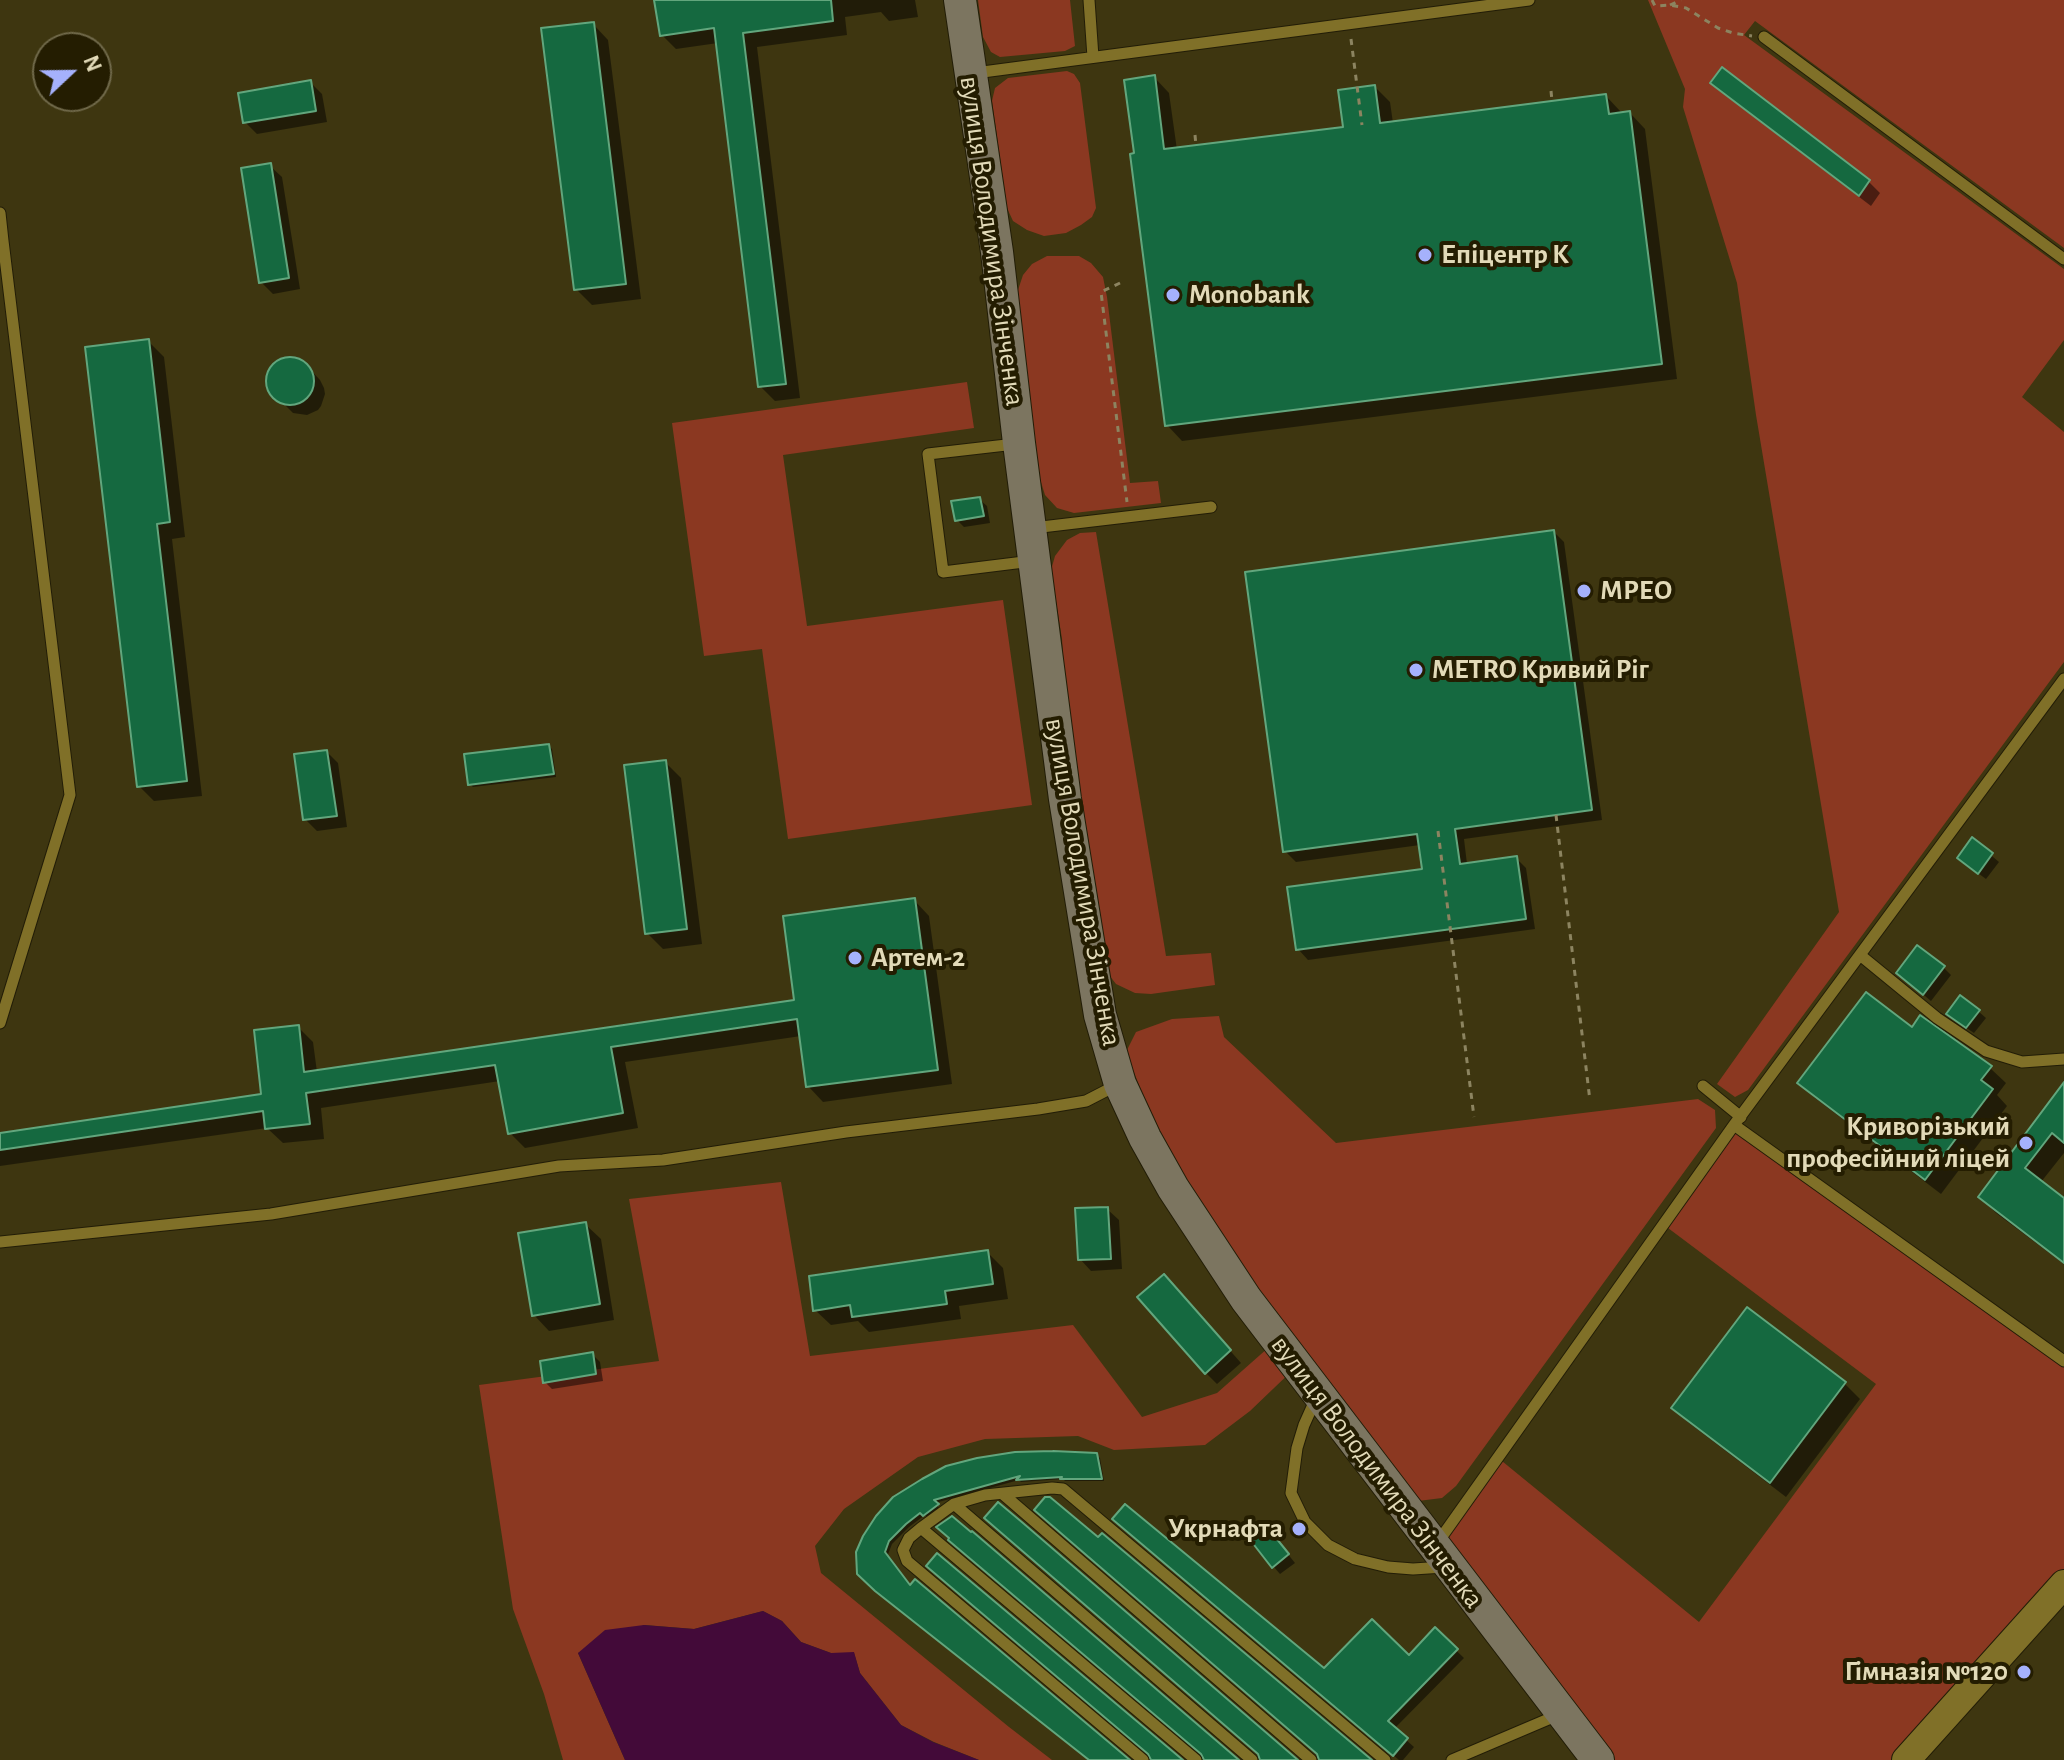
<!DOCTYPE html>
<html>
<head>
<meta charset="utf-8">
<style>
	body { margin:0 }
	#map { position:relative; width:2064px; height:1760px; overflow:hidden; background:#3e3610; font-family:"Alegreya Sans",sans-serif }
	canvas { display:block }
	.north { position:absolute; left:32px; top:32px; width:80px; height:80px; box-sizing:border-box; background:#241d01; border:2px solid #70694a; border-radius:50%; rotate:68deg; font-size:22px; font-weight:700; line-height:32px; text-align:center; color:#e2dab8 }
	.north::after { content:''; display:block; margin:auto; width:28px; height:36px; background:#a5b1fc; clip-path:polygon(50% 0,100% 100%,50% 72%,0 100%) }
</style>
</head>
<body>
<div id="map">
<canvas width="2064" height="1760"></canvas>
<div class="north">N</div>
</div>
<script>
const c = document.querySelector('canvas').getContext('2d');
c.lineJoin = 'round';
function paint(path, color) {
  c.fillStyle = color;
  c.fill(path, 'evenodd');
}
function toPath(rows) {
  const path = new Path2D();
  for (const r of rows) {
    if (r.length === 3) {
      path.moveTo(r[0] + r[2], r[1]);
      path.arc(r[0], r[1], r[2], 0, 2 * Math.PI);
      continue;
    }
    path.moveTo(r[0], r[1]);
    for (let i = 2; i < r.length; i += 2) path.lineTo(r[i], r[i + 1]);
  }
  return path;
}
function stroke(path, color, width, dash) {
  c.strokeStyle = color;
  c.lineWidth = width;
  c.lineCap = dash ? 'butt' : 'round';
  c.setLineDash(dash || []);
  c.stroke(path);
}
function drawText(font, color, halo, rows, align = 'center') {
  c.font = font + ' "Alegreya Sans",sans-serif';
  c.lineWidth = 8;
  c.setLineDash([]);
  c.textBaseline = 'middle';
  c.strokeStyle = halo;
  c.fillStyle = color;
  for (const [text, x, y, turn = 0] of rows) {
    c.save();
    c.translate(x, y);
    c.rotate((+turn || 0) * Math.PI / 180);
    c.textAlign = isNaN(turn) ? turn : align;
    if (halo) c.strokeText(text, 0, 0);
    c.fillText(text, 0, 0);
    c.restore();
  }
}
paint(toPath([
	[978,0,1070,0,1075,46,1065,51,1000,57,991,52,983,37],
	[1648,0,2064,0,2064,248,1755,21,1744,35,2064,269,2064,340,2022,397,2064,432,2064,662,1748,1090,1735,1097,1717,1084,1839,912,1756,415,1737,283,1683,107,1685,89],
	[1067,71,1074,74,1080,83,1096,208,1092,217,1081,225,1066,233,1044,236,1027,230,1013,221,1007,208,992,101,995,88,1008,78],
	[1047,256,1079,256,1091,263,1103,277,1107,297,1130,483,1158,481,1161,503,1074,513,1057,508,1045,495,1040,479,1031,416,1017,293,1023,275,1032,264],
	[967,382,974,428,783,455,807,626,1003,600,1032,805,788,839,762,649,704,656,672,423],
	[1096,532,1166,956,1211,953,1215,985,1151,994,1135,993,1116,984,1106,971,1068,734,1062,639,1051,570,1055,556,1067,540,1080,533],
	[1219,1016,1224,1037,1336,1143,1698,1099,1715,1110,1716,1128,1456,1486,1442,1498,1418,1501,1257,1294,1158,1134,1126,1052,1136,1032,1172,1019],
	[1734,1125,2064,1361,2064,1584,1906,1760,1598,1760,1435,1546,1497,1457,1699,1622,1876,1384,1664,1225],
	[781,1182,810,1356,1073,1325,1142,1417,1217,1393,1277,1340,1297,1366,1250,1411,1205,1445,1114,1450,1078,1436,985,1439,918,1457,844,1509,815,1546,821,1573,1009,1727,1052,1760,979,1760,934,1742,901,1725,860,1673,854,1653,831,1653,801,1642,782,1621,763,1611,694,1629,644,1625,578,1653,625,1760,563,1760,544,1694,513,1609,479,1385,659,1361,629,1199]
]), '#8b3821');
paint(toPath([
	[763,1611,782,1621,801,1642,831,1653,854,1652,860,1673,901,1725,933,1742,979,1760,625,1760,578,1653,605,1630,644,1625,694,1629]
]), '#430a39');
paint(toPath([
	[656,0,915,0,918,17,889,21,881,12,845,17,847,35,757,47,800,398,775,401,760,386,718,43,676,49,662,35],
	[593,24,608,40,641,299,592,305,576,289],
	[1722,70,1869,182,1880,193,1871,206,1724,94,1713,83],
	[1154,77,1169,93,1177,150,1345,129,1375,87,1390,102,1393,123,1606,96,1621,112,1622,114,1630,113,1645,129,1677,379,1182,441,1167,425,1136,155],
	[310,82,322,94,327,122,257,134,245,122],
	[270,166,282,177,300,289,273,294,261,282],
	[148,341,164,357,185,537,172,539,202,796,154,801,139,786],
	[288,359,300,361,308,367,320,380,324,388,325,394,321,406,318,410,307,415,293,413,272,392,269,386,270,372,274,366],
	[979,499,987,506,990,523,964,527,957,520],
	[1554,532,1564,542,1602,820,1464,839,1467,864,1516,858,1526,868,1535,929,1308,960,1298,949,1424,870,1420,845,1296,862,1285,851],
	[549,746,552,749,556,777,473,787,470,784],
	[327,752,338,763,347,827,317,831,305,819],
	[665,762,681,778,702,944,663,949,647,933],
	[1973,840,1999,862,1986,879,1967,865],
	[914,900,929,916,952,1084,823,1102,808,1086,801,1036,625,1062,638,1128,525,1148,510,1133,500,1081,321,1108,324,1139,283,1143,267,1128,0,1166,0,1135,264,1096,298,1027,313,1042,317,1072,796,1001],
	[1944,968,1951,975,1931,1001,1906,980],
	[1978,1011,1986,1018,1974,1033,1956,1021],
	[1912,1030,1990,1068,2006,1083,1997,1095,2007,1106,1941,1194,1815,1098,1800,1083],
	[2064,1086,2064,1153,2041,1182,2064,1200,2064,1264,1996,1213,1980,1197],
	[1107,1209,1119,1220,1122,1269,1091,1271,1080,1259],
	[585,1224,601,1239,614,1320,549,1331,534,1315],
	[987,1252,1003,1268,1008,1299,959,1306,961,1319,869,1332,858,1321,831,1325,815,1310],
	[1175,1288,1241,1363,1217,1384,1206,1373],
	[592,1354,600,1362,603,1381,552,1389,545,1382],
	[1845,1384,1860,1399,1786,1497,1689,1423,1673,1408],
	[1096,1455,1100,1458,1104,1481,1065,1481,1063,1479,1021,1482,1019,1480,935,1503,940,1509,928,1518,925,1515,909,1527,892,1544,887,1557,911,1587,1127,1760,1092,1760,859,1574,894,1499],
	[1123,1527,1324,1671,1409,1658,1435,1630,1464,1658,1394,1729,1414,1747,1403,1760,1399,1760],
	[1275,1538,1295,1563,1280,1574,1273,1566]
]), '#0007');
const building = toPath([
	[654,0,831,0,833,21,743,33,786,384,758,387,714,28,660,36,654,0],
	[594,22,626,284,574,290,541,28,594,22],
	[1722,67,1870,180,1859,196,1710,83,1722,67],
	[1155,75,1164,149,1343,127,1338,90,1375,85,1380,123,1606,94,1609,114,1630,111,1662,364,1165,426,1130,154,1134,153,1124,80,1155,75],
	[311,80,316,111,243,123,238,93,311,80],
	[271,163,289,278,259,283,241,168,271,163],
	[149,339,170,522,157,524,187,781,137,787,85,347,149,339],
	[290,381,24],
	[980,497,984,516,955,521,951,501,980,497],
	[1554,530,1592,810,1455,829,1460,864,1517,856,1526,919,1296,950,1287,887,1422,869,1417,834,1283,852,1245,572,1554,530],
	[549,744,554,774,468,785,464,754,549,744],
	[327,750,337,816,303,820,294,754,327,750],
	[666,760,687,929,645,934,624,765,666,760],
	[1972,837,1993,853,1978,874,1957,858,1972,837],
	[915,898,938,1070,806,1087,797,1019,611,1047,623,1113,508,1134,495,1065,306,1093,310,1124,265,1129,263,1111,0,1150,0,1133,261,1094,254,1030,299,1025,304,1072,794,1000,783,916,915,898],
	[1917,945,1945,966,1923,995,1896,973,1917,945],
	[1866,992,1912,1027,1920,1015,1992,1066,1981,1080,1993,1089,1925,1180,1797,1083,1866,992],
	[1960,995,1980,1010,1966,1028,1946,1014,1960,995],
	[2064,1082,2064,1143,2052,1133,2025,1168,2064,1198,2064,1263,1978,1197,2064,1082],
	[1108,1207,1111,1259,1078,1260,1075,1208,1108,1207],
	[586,1222,600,1304,532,1316,518,1233,586,1222],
	[988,1250,993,1284,945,1291,947,1304,852,1317,850,1305,813,1311,809,1276,988,1250],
	[1164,1274,1231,1350,1205,1374,1137,1297,1164,1274],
	[1747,1307,1846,1382,1770,1483,1671,1408,1747,1307],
	[593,1352,596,1374,543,1383,540,1361,593,1352],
	[1053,1451,1097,1453,1102,1479,1060,1479,1062,1477,1016,1480,1020,1476,934,1500,939,1504,923,1516,920,1513,906,1524,889,1541,885,1552,910,1585,915,1579,1130,1760,1089,1760,875,1591,857,1574,856,1552,863,1536,876,1516,893,1497,922,1479,946,1466,977,1458,1015,1452,1053,1451],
	[1045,1497,1050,1497,1098,1537,1102,1533,1372,1760,1319,1760,1317,1754,1034,1510,1045,1497],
	[998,1502,1023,1523,1298,1760,1260,1760,1258,1754,984,1518,998,1502],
	[1125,1504,1324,1668,1372,1619,1409,1655,1435,1627,1458,1649,1388,1721,1408,1738,1393,1756,1112,1519,1125,1504],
	[952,1516,971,1532,972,1531,1239,1760,1204,1760,1201,1754,948,1540,949,1538,936,1527,952,1516],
	[1268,1528,1289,1554,1272,1568,1251,1541,1268,1528],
	[937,1553,1183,1760,1151,1760,1148,1754,926,1566,937,1553]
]);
paint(building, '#156940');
stroke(building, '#62a67d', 2);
const service = toPath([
	[1089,0,1093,57],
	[1764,37,2064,259],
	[975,73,1529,0],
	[0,213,3,241,1,244],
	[1015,444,928,454,943,572,1032,561],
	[1033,528,1211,507],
	[1860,955,1937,1018,1986,1051,2022,1062,2064,1059],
	[0,1023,70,795,3,241],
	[1703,1086,1741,1117],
	[1734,1125,2064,1361],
	[0,1242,271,1214,559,1166,663,1160,846,1132,1038,1109,1086,1101,1119,1084],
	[1317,1396,1304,1425,1297,1448,1291,1493,1305,1522,1328,1545,1355,1559,1388,1567,1413,1569,1444,1567],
	[1004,1495,1311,1760],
	[954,1504,1252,1760],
	[921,1528,954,1504,985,1495,1052,1488,1063,1489,1385,1760],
	[1438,1542,1734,1125,2064,679],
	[1143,1760,907,1561,903,1550,909,1538,921,1528,1196,1760],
	[1452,1760,1558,1715]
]);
const tertiary = toPath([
	[1906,1760,2064,1584]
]);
const secondary = toPath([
	[960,0,997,252,1019,443,1065,799,1100,1015,1120,1084,1145,1138,1173,1188,1246,1299,1598,1760]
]);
stroke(service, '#221d07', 13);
stroke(tertiary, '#221d07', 30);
stroke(secondary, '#221d07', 34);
stroke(toPath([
	[1652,0,1655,6,1670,5,1686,8,1718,28,1733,33,1752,36],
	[1670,5,1681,0],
	[1351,39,1362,125],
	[1551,91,1552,101],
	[1195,135,1196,146],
	[1120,283,1101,292,1127,502],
	[1556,815,1590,1101],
	[1438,831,1474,1117]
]), '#8c8460', 3, [6, 6]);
stroke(service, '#807028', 11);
stroke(tertiary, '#807028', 28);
stroke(secondary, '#7c7560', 32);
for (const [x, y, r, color] of [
	[1425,255,8,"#a5b1fc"],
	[1173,295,8,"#a5b1fc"],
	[1584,591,8,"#a5b1fc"],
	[1416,670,8,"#a5b1fc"],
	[855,958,8,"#a5b1fc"],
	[2026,1143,8,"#a5b1fc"],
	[1299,1529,8,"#a5b1fc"],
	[2024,1672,8,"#a5b1fc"]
]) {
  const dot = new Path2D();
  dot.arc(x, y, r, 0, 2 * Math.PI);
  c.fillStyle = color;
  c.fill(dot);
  stroke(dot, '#241d01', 3);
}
drawText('28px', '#e2dab8', '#241d01', [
	["вулиця Володимира Зінченка",992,241,82],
	["вулиця Володимира Зінченка",1083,882,80],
	["вулиця Володимира Зінченка",1377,1472,53]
]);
drawText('bold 28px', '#e2dab8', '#241d01', [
	["Епіцентр К",1441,255],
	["Monobank",1189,295],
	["МРЕО",1600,591],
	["METRO Кривий Ріг",1432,670],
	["Артем-2",871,958],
	["Криворізький",2010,1127,"right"],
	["професійний ліцей",2010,1159,"right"],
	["Укрнафта",1283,1529,"right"],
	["Гімназія №120",2008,1672,"right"]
], 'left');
</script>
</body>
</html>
